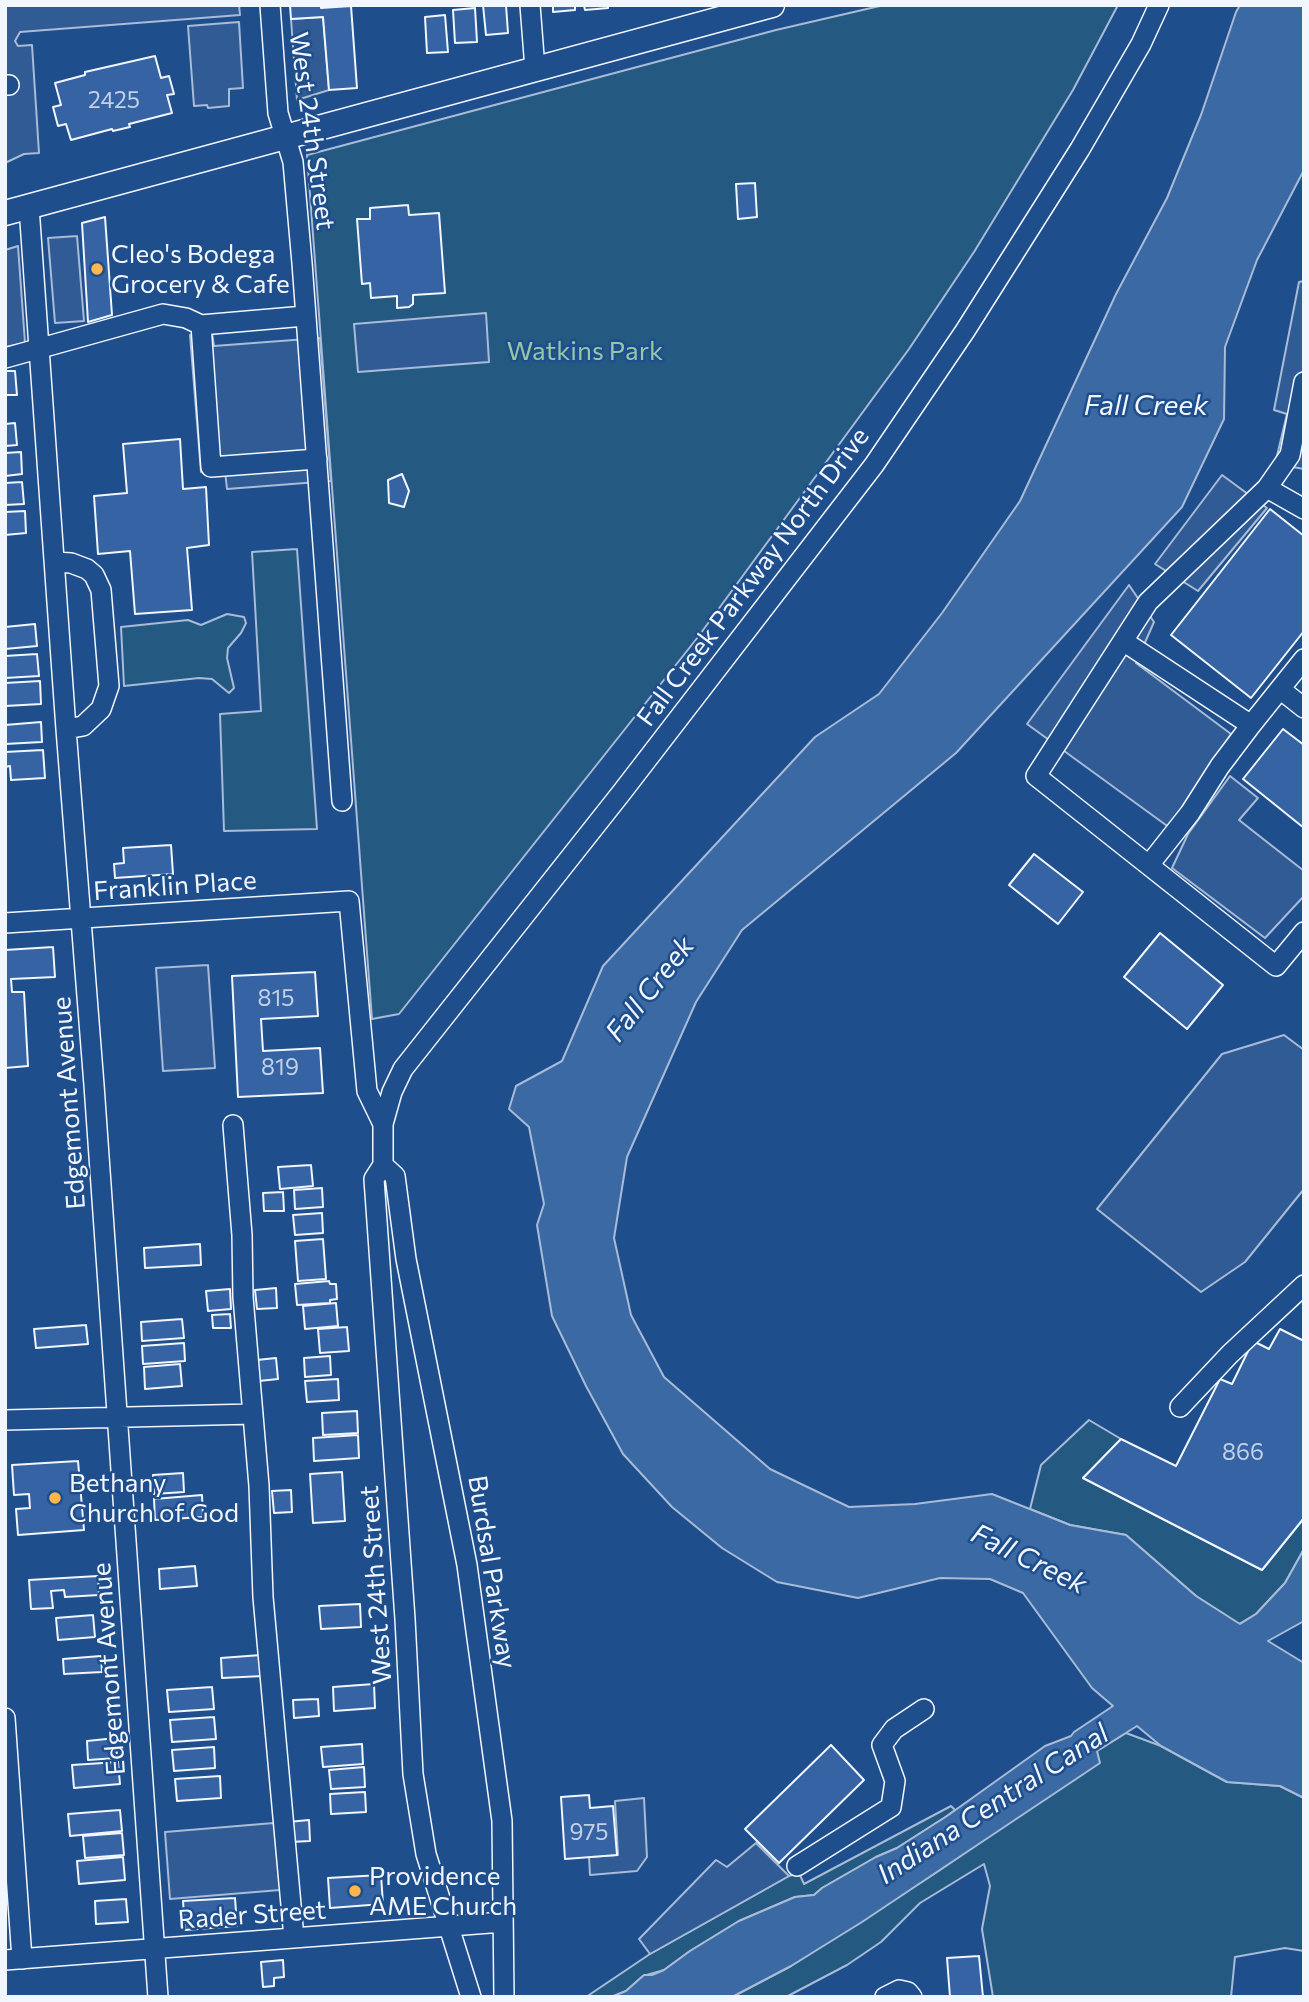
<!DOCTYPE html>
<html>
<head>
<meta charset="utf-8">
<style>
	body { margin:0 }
	#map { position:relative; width:1309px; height:2002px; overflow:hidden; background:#1f4e8c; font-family:Commissioner,sans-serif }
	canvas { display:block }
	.frame { position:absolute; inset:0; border:7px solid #f2f6ff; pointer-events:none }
</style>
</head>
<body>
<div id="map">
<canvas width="1309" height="2002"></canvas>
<div class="frame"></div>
</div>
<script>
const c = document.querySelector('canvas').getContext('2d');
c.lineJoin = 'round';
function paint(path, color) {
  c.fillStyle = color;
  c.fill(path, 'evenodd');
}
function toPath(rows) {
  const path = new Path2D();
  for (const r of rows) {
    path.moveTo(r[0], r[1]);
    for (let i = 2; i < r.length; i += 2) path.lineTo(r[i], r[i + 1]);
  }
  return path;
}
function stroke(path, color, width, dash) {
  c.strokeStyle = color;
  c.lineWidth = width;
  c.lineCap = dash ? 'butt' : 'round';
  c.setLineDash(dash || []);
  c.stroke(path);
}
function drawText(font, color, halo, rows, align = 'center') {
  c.font = font + ' Commissioner,sans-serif';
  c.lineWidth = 5;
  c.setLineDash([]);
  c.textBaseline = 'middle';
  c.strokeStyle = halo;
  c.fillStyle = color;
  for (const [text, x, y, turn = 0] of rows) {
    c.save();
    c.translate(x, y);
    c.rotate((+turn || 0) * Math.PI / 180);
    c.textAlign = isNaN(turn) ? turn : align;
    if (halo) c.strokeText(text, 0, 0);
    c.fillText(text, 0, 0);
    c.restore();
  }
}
const green = toPath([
	[884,5,1118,5,1073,90,974,252,909,349,698,637,399,1014,372,1019,307,155,776,30,884,5],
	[297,549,317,829,224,831,220,714,261,711,252,552,297,549],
	[227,614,244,617,246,623,241,633,228,648,227,658,234,688,229,693,212,679,199,678,124,686,121,627,188,620,201,625,227,614],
	[1089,1420,1121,1439,1083,1478,1262,1570,1304,1518,1304,1549,1285,1583,1256,1614,1239,1624,1196,1596,1126,1535,1070,1525,1030,1509,1041,1465,1089,1420],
	[1126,1733,1161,1746,1227,1782,1280,1786,1304,1798,1304,1951,1285,1948,1235,1957,1231,1997,993,1997,982,1929,990,1886,984,1864,920,1903,881,1942,847,1965,786,1997,732,1997,791,1966,934,1874,1007,1824,1097,1751,1126,1733],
	[951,1806,955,1810,947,1816,897,1848,876,1857,822,1888,814,1895,795,1897,739,1921,690,1951,664,1970,643,1976,626,1991,611,1997,586,1997,650,1954,789,1876,799,1873,804,1884,951,1806]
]);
paint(green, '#245a82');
stroke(green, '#a8bbd7', 2);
const parking = toPath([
	[5,5,239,5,240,15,20,32,15,41,18,46,32,45,39,153,24,154,5,163,5,5],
	[323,17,329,90,297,100,291,19,323,17],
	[239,22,243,88,229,89,229,106,208,108,207,105,194,106,188,26,239,22],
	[77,236,84,321,55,323,48,238,77,236],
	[18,246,25,343,5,347,5,250,18,246],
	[1304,281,1304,469,1275,464,1287,414,1274,410,1299,282,1304,281],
	[486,313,489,362,358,372,354,324,486,313],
	[212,333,214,346,320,338,331,481,227,489,225,471,201,472,190,335,212,333],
	[1222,475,1267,508,1198,591,1155,564,1222,475],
	[1129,585,1154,622,1136,663,1231,734,1170,828,1027,724,1129,585],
	[1230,776,1258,798,1239,820,1304,871,1304,896,1265,938,1172,868,1188,834,1230,776],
	[208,965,215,1068,163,1071,156,968,208,965],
	[1284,1035,1304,1050,1304,1189,1245,1262,1201,1292,1097,1209,1222,1054,1284,1035],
	[644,1798,647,1857,637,1871,590,1875,589,1857,618,1855,615,1801,644,1798],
	[274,1823,280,1890,170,1899,165,1832,274,1823],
	[756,1843,789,1876,650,1954,639,1939,716,1860,727,1867,756,1843]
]);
paint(parking, '#305b95');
stroke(parking, '#a8bbd7', 2);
const water = toPath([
	[1240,5,1304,5,1304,170,1257,260,1225,347,1224,419,1182,507,956,753,742,930,696,1002,627,1157,614,1238,631,1315,664,1377,770,1469,849,1507,915,1504,992,1494,1070,1525,1126,1535,1196,1596,1240,1624,1256,1614,1285,1583,1304,1549,1304,1621,1268,1641,1304,1663,1304,1798,1280,1786,1227,1782,1161,1746,1137,1726,1097,1751,1100,1763,862,1922,791,1966,732,1997,611,1997,626,1991,644,1975,652,1975,664,1970,690,1951,739,1921,795,1897,814,1895,822,1888,876,1857,897,1848,947,1816,1045,1746,1071,1736,1074,1732,1113,1706,1092,1688,1023,1593,990,1579,940,1578,858,1598,777,1582,722,1548,672,1507,623,1454,586,1386,552,1316,537,1225,544,1204,529,1127,509,1109,516,1086,562,1061,603,966,815,737,879,694,942,613,1020,501,1116,294,1167,198,1201,115,1236,12,1240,5]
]);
paint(water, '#3b69a3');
stroke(water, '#a8bbd7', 2);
const building = toPath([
	[290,5,321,5,321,8,351,6,357,88,329,90,323,17,291,19,290,5],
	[483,5,506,5,508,33,486,35,483,5],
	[553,5,575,5,575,10,553,12,553,5],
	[584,5,608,5,608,8,585,10,584,5],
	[475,8,477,42,455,43,453,10,475,8],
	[445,15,448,52,427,53,425,17,445,15],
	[155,56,161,78,169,76,174,94,167,95,172,113,129,124,130,127,113,131,112,129,71,140,66,124,58,126,53,107,61,105,55,83,85,75,85,72,155,56],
	[755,183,757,217,738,219,736,184,755,183],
	[408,205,409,215,439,213,445,293,413,295,413,304,409,307,397,308,397,296,371,298,370,283,362,284,357,219,370,219,370,208,408,205],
	[105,217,112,315,88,322,82,223,105,217],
	[5,371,15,371,17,395,5,395,5,371],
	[15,423,17,445,5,446,5,424,15,423],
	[180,439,183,489,206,487,209,545,187,548,192,610,135,614,130,551,98,554,94,496,127,493,123,444,180,439],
	[21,452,22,474,5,476,5,453,21,452],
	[402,474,409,491,404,507,389,503,388,480,402,474],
	[22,482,24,504,5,505,5,483,22,482],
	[1270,509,1304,536,1304,631,1251,698,1171,635,1270,509],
	[25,511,26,533,5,535,5,512,25,511],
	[35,624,37,646,5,649,5,627,35,624],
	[37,654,39,676,5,678,5,656,37,654],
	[40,681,41,704,5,706,5,683,40,681],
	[41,722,42,742,5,744,5,725,41,722],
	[1283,729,1304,745,1304,828,1243,779,1283,729],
	[43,750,45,778,11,780,10,766,5,767,5,752,43,750],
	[171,845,173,874,115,878,114,864,124,863,123,848,171,845],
	[1034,854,1083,892,1058,924,1009,885,1034,854],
	[1160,933,1223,985,1187,1029,1124,977,1160,933],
	[53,947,55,977,11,979,12,992,24,992,28,1066,5,1068,5,950,53,947],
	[315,972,318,1016,261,1019,263,1051,320,1048,323,1093,238,1097,232,976,315,972],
	[311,1165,313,1186,280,1189,278,1167,311,1165],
	[322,1188,323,1207,295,1209,294,1190,322,1188],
	[283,1192,284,1211,264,1211,263,1193,283,1192],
	[322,1213,323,1233,295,1235,293,1215,322,1213],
	[323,1239,326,1279,298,1281,295,1241,323,1239],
	[200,1244,201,1265,145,1268,144,1248,200,1244],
	[329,1281,330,1284,336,1284,337,1299,330,1300,330,1303,297,1305,295,1284,329,1281],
	[276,1288,277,1308,257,1309,255,1290,276,1288],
	[230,1289,231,1309,208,1311,206,1291,230,1289],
	[336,1303,338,1326,305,1329,303,1306,336,1303],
	[230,1314,231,1328,213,1328,212,1315,230,1314],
	[182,1319,184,1338,142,1341,141,1322,182,1319],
	[86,1325,88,1344,36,1348,34,1329,86,1325],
	[347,1327,349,1351,320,1353,318,1329,347,1327],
	[1280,1329,1304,1341,1304,1518,1262,1570,1083,1478,1121,1439,1176,1466,1220,1379,1232,1384,1253,1341,1269,1349,1280,1329],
	[184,1343,185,1361,143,1364,142,1346,184,1343],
	[330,1356,331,1375,305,1377,304,1358,330,1356],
	[276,1358,278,1379,259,1381,257,1360,276,1358],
	[180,1364,182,1386,145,1389,144,1367,180,1364],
	[338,1379,339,1400,307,1402,305,1381,338,1379],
	[357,1411,358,1433,323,1435,322,1413,357,1411],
	[358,1435,359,1458,314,1461,313,1438,358,1435],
	[78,1461,84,1530,18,1535,16,1509,30,1508,29,1494,14,1495,12,1465,78,1461],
	[342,1472,345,1521,313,1523,310,1474,342,1472],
	[183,1473,184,1492,154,1494,153,1475,183,1473],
	[291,1490,292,1512,274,1513,272,1491,291,1490],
	[202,1495,203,1517,155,1520,154,1499,202,1495],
	[195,1566,197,1586,160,1589,159,1569,195,1566],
	[98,1576,99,1595,65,1597,64,1590,51,1591,53,1608,31,1609,29,1580,98,1576],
	[360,1604,361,1627,321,1629,319,1606,360,1604],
	[93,1615,95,1637,58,1640,56,1618,93,1615],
	[261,1655,263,1676,222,1678,221,1658,261,1655],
	[101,1656,102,1672,64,1674,63,1659,101,1656],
	[374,1684,375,1708,334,1711,333,1687,374,1684],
	[212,1687,214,1709,169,1712,167,1690,212,1687],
	[318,1699,319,1716,294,1718,293,1700,318,1699],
	[214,1717,216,1739,172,1742,170,1720,214,1717],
	[116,1738,117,1758,88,1760,87,1741,116,1738],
	[362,1744,363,1764,323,1767,321,1747,362,1744],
	[831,1745,864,1780,779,1863,745,1829,831,1745],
	[214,1747,215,1768,174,1771,172,1750,214,1747],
	[118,1762,120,1784,74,1788,72,1765,118,1762],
	[364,1767,365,1787,331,1789,329,1770,364,1767],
	[220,1776,221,1798,177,1801,175,1779,220,1776],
	[365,1792,366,1812,331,1814,330,1794,365,1792],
	[589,1795,590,1808,613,1806,617,1855,565,1859,561,1797,589,1795],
	[120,1810,122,1831,70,1836,68,1814,120,1810],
	[309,1820,310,1841,290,1842,288,1822,309,1820],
	[122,1833,124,1855,85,1858,83,1836,122,1833],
	[123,1857,125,1880,79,1884,77,1861,123,1857],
	[381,1875,383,1904,330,1908,328,1878,381,1875],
	[235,1898,237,1926,185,1930,183,1901,235,1898],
	[126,1899,128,1922,96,1924,95,1901,126,1899],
	[979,1956,983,1997,950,1997,947,1958,979,1956],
	[283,1960,284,1977,274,1978,274,1986,263,1987,261,1962,283,1960]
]);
paint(building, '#3563a3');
stroke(building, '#f2f6ff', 2);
const minor = toPath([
	[270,5,278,113,293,162,302,263,342,801],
	[530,5,535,69],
	[5,85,9,85],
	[29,207,66,729,94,1085,158,1997],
	[201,325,211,467,317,459],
	[5,358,163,314,186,318,201,325,305,316],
	[1304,382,1290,455,1267,488,1148,602,1036,776,1276,966,1304,932],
	[1267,488,1304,509],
	[56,562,71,563,87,569,94,575,101,590,109,686,101,709,83,726,66,729],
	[1123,641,1251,725,1220,766,1190,813,1149,865],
	[1280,689,1304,708],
	[1251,725,1304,659],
	[5,923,349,901,367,1091,383,1124],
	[233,1125,242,1235,243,1297,259,1486,263,1597,294,1938],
	[383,1165,383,1124,392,1092,403,1069,622,792,874,465,965,331,1080,149,1141,44,1159,5],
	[383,1165,395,1176,406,1259,467,1565,502,1821,504,1997],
	[383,1165,374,1179,405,1619,413,1774,426,1854,471,1997],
	[1180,1407,1230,1354,1304,1285],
	[5,1420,253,1414],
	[5,1718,22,1959],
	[797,1866,891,1807,895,1781,882,1745,894,1729,924,1709],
	[5,1960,503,1922],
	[885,1997,899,1990,908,1992,912,1997]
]);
const major = toPath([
	[5,213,772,5]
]);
stroke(minor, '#f2f6ff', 22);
stroke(major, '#f2f6ff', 27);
stroke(minor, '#1f4e8c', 19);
stroke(major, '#1f4e8c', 24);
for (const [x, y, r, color] of [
	[97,269,7,"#ffb74d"],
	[55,1498,7,"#ffb74d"],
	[355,1891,7,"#ffb74d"]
]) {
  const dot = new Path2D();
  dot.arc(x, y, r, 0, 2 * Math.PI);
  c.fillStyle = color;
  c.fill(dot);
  stroke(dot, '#1f4e8c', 2.5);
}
drawText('23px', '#c3d1e8', null, [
	["2425",114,100],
	["815",276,998],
	["819",280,1067],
	["866",1243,1452],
	["975",589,1832]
]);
drawText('26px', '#f2f6ff', '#1f4e8c', [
	["West 24th Street",312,131,82],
	["Fall Creek Parkway North Drive",753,577,-53],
	["Franklin Place",175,886,-4],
	["Edgemont Avenue",69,1103,-94],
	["Burdsal Parkway",492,1572,81],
	["West 24th Street",376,1585,-94],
	["Edgemont Avenue",109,1669,-94],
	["Rader Street",252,1915,-4]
]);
drawText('26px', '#f2f6ff', '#1f4e8c', [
	["Cleo's Bodega",111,254],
	["Grocery & Cafe",111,284],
	["Bethany",69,1483],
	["Church of God",69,1513],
	["Providence",369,1876],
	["AME Church",369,1906]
], 'left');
drawText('26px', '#97c8a6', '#1f4e8c', [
	["Watkins Park",585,351]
]);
drawText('italic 28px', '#f2f6ff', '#1f4e8c', [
	["Fall Creek",1146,406],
	["Fall Creek",650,989,-52],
	["Fall Creek",1029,1559,26],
	["Indiana Central Canal",993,1804,-33]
]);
</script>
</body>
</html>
